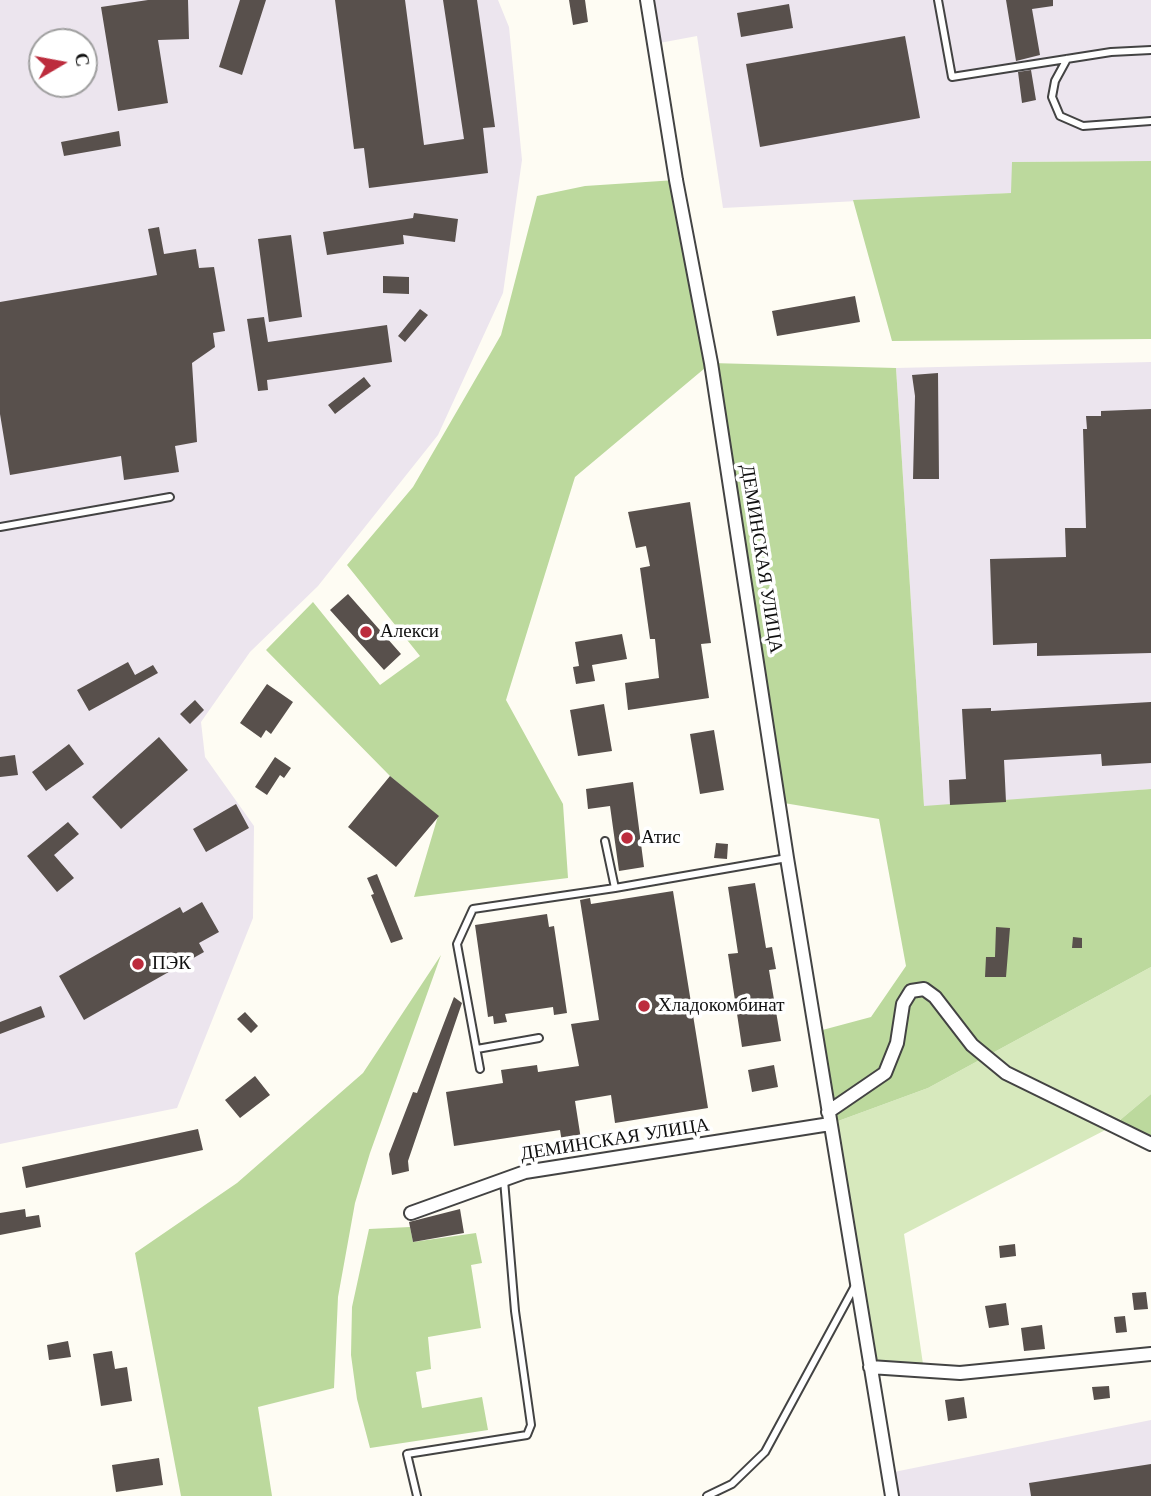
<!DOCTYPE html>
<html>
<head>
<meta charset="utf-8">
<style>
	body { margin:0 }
	#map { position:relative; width:1151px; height:1496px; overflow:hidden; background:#fefcf3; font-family:"Times New Roman",serif }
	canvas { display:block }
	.north { position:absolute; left:28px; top:28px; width:70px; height:70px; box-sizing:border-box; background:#fff; border:2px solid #9f9f9f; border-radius:50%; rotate:80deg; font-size:19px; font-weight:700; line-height:28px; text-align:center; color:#101010 }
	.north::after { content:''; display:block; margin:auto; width:24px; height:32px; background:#bc2c3d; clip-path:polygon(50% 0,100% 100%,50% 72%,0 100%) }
</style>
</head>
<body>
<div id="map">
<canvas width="1151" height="1496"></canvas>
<div class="north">С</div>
</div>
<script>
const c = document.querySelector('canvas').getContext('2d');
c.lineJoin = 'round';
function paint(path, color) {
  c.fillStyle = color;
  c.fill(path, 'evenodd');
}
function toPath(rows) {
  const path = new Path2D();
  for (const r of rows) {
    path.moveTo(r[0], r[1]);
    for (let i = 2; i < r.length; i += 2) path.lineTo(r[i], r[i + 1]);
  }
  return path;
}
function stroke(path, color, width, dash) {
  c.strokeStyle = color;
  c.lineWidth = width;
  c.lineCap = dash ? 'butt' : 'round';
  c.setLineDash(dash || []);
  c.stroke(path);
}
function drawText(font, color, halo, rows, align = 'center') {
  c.font = font + ' "Times New Roman",serif';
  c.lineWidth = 7;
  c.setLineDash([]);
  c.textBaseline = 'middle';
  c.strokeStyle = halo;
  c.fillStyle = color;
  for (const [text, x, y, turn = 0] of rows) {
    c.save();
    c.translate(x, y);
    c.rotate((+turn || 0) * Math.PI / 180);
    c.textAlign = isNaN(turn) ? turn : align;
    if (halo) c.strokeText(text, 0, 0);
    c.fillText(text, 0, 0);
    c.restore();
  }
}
paint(toPath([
	[0,0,498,0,509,27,522,160,503,293,438,435,318,586,250,652,201,722,205,757,254,826,253,918,177,1108,0,1144],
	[42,42,84,42,84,84,42,84],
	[647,0,1151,0,1151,161,1012,162,1012,193,723,208,697,36,654,44],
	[1151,362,1151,789,924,807,896,368],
	[1151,1420,1151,1496,892,1496,889,1473]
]), '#ece5ee');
paint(toPath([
	[1151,967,1151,1094,1113,1126,904,1234,924,1371,870,1367,830,1124,928,1088]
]), '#d7e9bd');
paint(toPath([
	[1151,161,1151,339,892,341,853,200,1011,193,1012,162],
	[676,180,711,363,896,368,924,806,1151,789,1151,967,928,1088,830,1124,815,1032,871,1017,906,966,879,819,778,802,711,363,575,477,506,700,563,804,568,878,414,897,438,816,390,776,266,650,313,602,380,685,420,656,347,565,413,487,501,335,537,196,585,186],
	[441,955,370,1153,355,1203,338,1297,334,1388,258,1407,272,1496,181,1496,135,1253,237,1183,363,1073],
	[1151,1094,1151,1144,1113,1126],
	[410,1227,413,1242,476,1233,482,1263,471,1265,481,1328,428,1337,431,1369,416,1372,422,1408,482,1397,488,1430,370,1448,357,1399,351,1355,352,1307,369,1229]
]), '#bcd99d');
paint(toPath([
	[148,0,188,0,189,39,158,40,168,103,118,111,101,7],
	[240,0,266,0,242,75,219,67],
	[335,0,405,0,424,145,464,139,443,0,477,0,495,127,483,128,488,173,369,188,364,148,354,149],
	[569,0,585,0,588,22,573,25],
	[1006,0,1053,0,1053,6,1032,9,1040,55,1016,61],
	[789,4,793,28,741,37,737,13],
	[905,36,920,118,760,147,746,64],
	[1031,70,1036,100,1022,103,1018,72],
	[119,131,121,146,64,156,61,142],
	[414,213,458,219,455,242,403,235,404,244,327,255,323,232,413,218],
	[159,227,164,254,196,249,199,268,214,267,225,331,213,333,215,347,192,363,197,442,175,446,179,472,124,480,121,456,10,475,0,414,0,302,157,275,148,229],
	[291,235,302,317,269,322,258,239],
	[383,276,409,277,409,294,383,293],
	[855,296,860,322,777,336,772,311],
	[420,309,428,315,405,342,398,336],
	[264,317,268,342,387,325,392,362,267,380,268,390,258,391,247,319],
	[938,373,939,479,913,479,915,396,912,375],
	[364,377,371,386,335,414,328,405],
	[1151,409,1151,653,1037,656,1037,643,993,645,990,559,1066,557,1065,528,1086,528,1083,429,1087,429,1086,416,1101,416,1101,411],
	[690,502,711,643,701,644,709,698,628,710,625,683,659,678,655,639,650,639,640,568,650,566,646,546,636,548,628,512],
	[348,594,401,654,384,670,330,610],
	[622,634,627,659,592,665,595,681,576,684,573,667,579,666,575,642],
	[128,662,135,675,153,665,158,673,89,711,77,690],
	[267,684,293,702,271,734,266,730,261,738,240,723],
	[195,700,204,710,190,724,180,714],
	[1151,702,1151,763,1102,766,1101,754,1004,760,1006,802,950,805,949,780,966,779,962,709,991,708,991,711],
	[604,704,612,751,578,756,570,710],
	[714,730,724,790,700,794,690,734],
	[159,737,188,770,121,829,92,797],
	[69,744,84,764,46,791,32,772],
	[15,755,18,775,0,777,0,757],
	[275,757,291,768,284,778,280,775,267,795,255,787],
	[390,776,439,816,396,867,348,827],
	[633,782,644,867,619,871,610,806,588,809,586,789],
	[236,804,249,828,206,852,193,829],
	[68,822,79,834,54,855,74,878,57,892,27,856],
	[716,843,728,844,727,859,714,858],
	[377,874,403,939,391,943,371,895,374,894,367,878],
	[755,883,766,948,772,947,776,969,769,970,781,1041,742,1047,728,954,738,953,728,887],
	[673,891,708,1108,615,1123,611,1095,575,1101,582,1146,563,1149,560,1130,454,1146,446,1092,503,1083,501,1070,537,1065,538,1072,579,1066,571,1024,599,1020,580,900,590,898,591,904],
	[202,902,219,932,199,943,204,952,84,1020,59,976,180,907,183,913],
	[547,914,549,927,554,926,567,1013,554,1015,553,1007,505,1014,507,1022,494,1024,493,1016,488,1017,475,925],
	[996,927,1010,928,1006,977,985,977,986,957,995,957],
	[1073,937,1082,938,1082,948,1072,948],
	[454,997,462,1003,408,1161,409,1171,392,1175,389,1154,413,1092,417,1093],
	[41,1006,45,1017,0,1034,0,1022],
	[245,1012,258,1026,251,1033,237,1019],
	[774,1065,778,1087,752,1092,748,1070],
	[255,1076,270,1095,240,1118,225,1100],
	[198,1129,203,1150,26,1188,22,1167],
	[25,1209,26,1217,39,1215,41,1227,0,1235,0,1213],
	[460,1209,464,1233,413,1242,409,1222],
	[1015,1244,1016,1256,1000,1258,999,1246],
	[1146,1292,1148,1309,1134,1310,1132,1293],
	[1006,1303,1009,1325,989,1328,985,1306],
	[1125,1316,1127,1332,1116,1333,1114,1317],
	[1042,1325,1045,1349,1024,1351,1021,1328],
	[68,1341,71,1357,49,1360,47,1345],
	[112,1351,115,1369,127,1367,132,1401,101,1406,93,1354],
	[1109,1386,1110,1398,1094,1400,1092,1387],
	[964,1397,967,1418,948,1421,945,1400],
	[159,1458,163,1485,116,1492,112,1465],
	[1151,1464,1151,1496,1031,1496,1029,1483]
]), '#58504c');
const lane = toPath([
	[938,0,952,77,1111,52,1151,50],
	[1067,59,1055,81,1052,97,1060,116,1083,126,1151,121],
	[0,527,170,497],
	[605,841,615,888,787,858],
	[477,1049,539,1038],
	[480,1069,457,944,473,909,615,888],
	[417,1496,407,1454,527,1435,531,1425,515,1311,504,1180],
	[707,1496,732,1484,765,1452,856,1284]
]);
const street = toPath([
	[647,0,676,180,711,363,787,858,892,1496],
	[828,1112,885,1073,897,1043,903,1004,911,991,924,989,935,997,972,1045,1006,1073,1151,1144],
	[411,1213,525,1172,830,1124],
	[870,1367,960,1373,1151,1354]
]);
stroke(lane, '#434343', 10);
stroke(street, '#434343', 16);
stroke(lane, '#fff', 6);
stroke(street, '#fff', 12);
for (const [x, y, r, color] of [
	[366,632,7,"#bc2c3d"],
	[627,838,7,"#bc2c3d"],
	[138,964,7,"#bc2c3d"],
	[644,1006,7,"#bc2c3d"]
]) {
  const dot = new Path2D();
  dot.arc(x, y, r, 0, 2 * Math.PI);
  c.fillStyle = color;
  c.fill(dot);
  stroke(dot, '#fff', 2.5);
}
drawText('19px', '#101010', '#fff', [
	["ДЕМИНСКАЯ УЛИЦА",761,559,81],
	["ДЕМИНСКАЯ УЛИЦА",615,1140,-9]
]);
drawText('19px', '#101010', '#fff', [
	["Алекси",380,632],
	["Атис",641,838],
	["ПЭК",152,964],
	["Хладокомбинат",658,1006]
], 'left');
</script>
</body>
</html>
